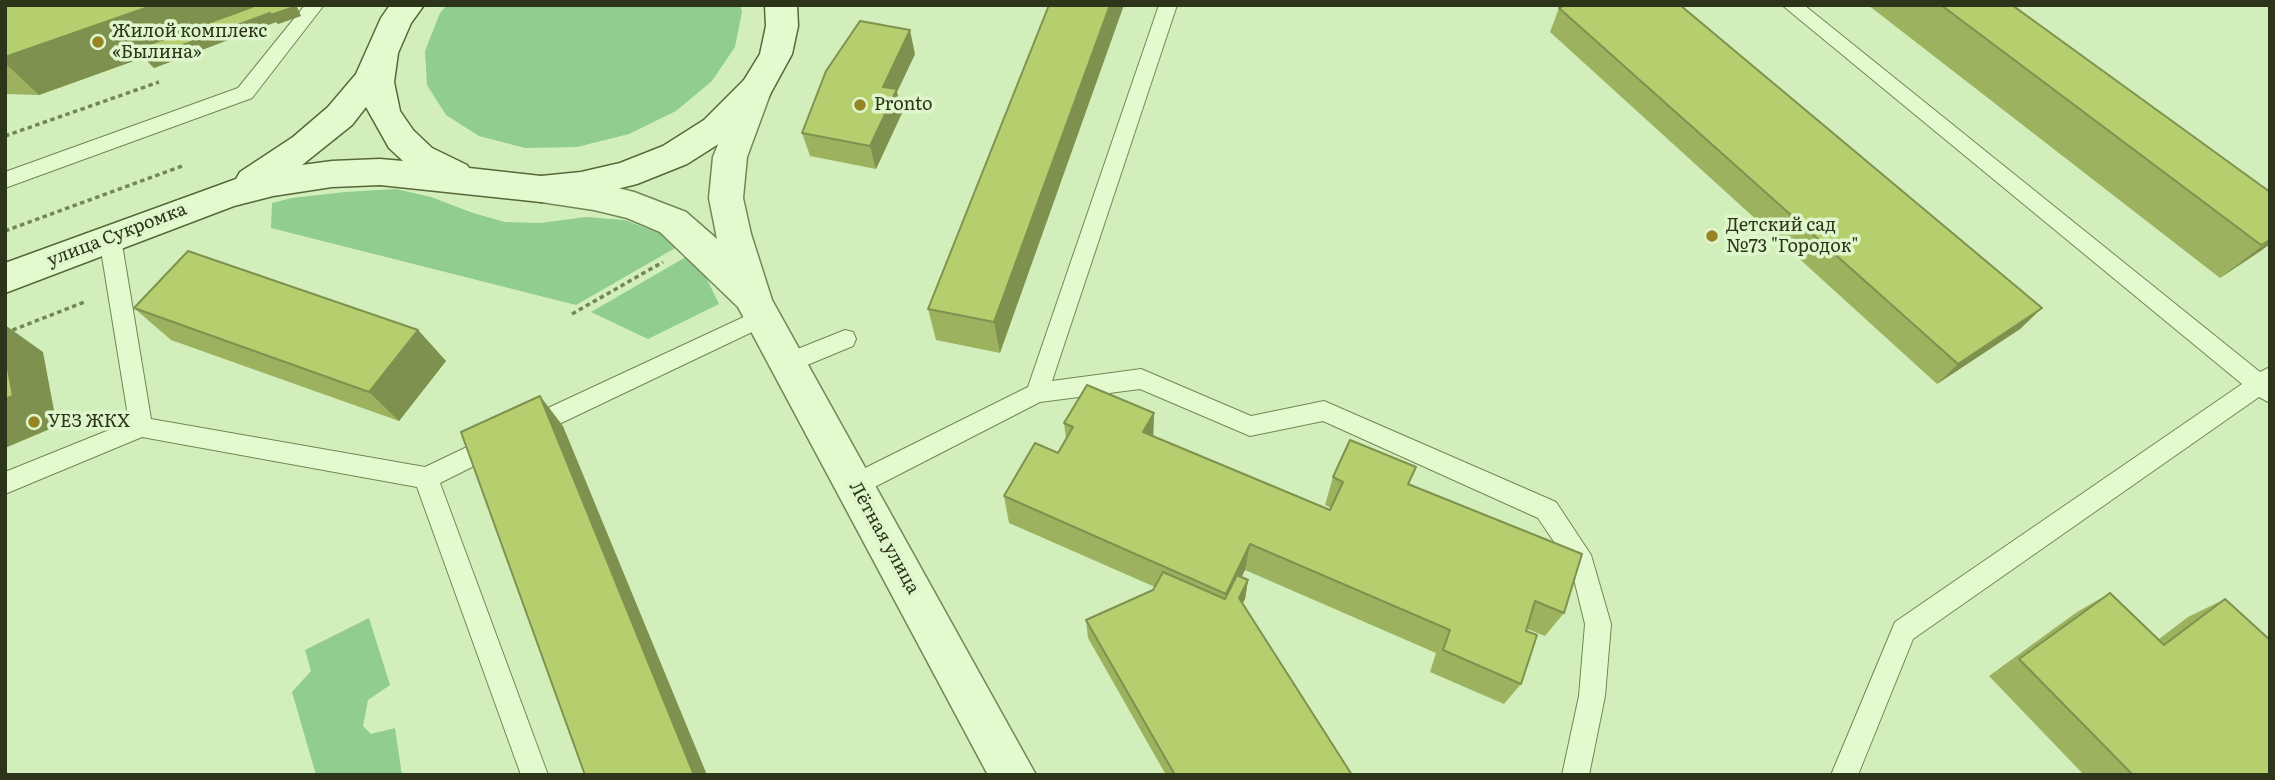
<!DOCTYPE html>
<html>
<head>
<meta charset="utf-8">
<style>
	body { margin:0 }
	#map { position:relative; width:2275px; height:780px; overflow:hidden; background:#d2efbb; font-family:Literata,serif }
	canvas { display:block }
	.frame { position:absolute; inset:0; border:7px solid #2c341a; pointer-events:none }
</style>
</head>
<body>
<div id="map">
<canvas width="2275" height="780"></canvas>
<div class="frame"></div>
</div>
<script>
const c = document.querySelector('canvas').getContext('2d');
c.lineJoin = 'round';
function paint(path, color) {
  c.fillStyle = color;
  c.fill(path, 'evenodd');
}
function toPath(rows) {
  const path = new Path2D();
  for (const r of rows) {
    path.moveTo(r[0], r[1]);
    for (let i = 2; i < r.length; i += 2) path.lineTo(r[i], r[i + 1]);
  }
  return path;
}
function stroke(path, color, width, dash) {
  c.strokeStyle = color;
  c.lineWidth = width;
  c.lineCap = dash ? 'butt' : 'round';
  c.setLineDash(dash || []);
  c.stroke(path);
}
function drawText(font, color, halo, rows, align = 'center') {
  c.font = font + ' Literata,serif';
  c.lineWidth = 7;
  c.setLineDash([]);
  c.textBaseline = 'middle';
  c.strokeStyle = halo;
  c.fillStyle = color;
  for (const [text, x, y, turn = 0] of rows) {
    c.save();
    c.translate(x, y);
    c.rotate((+turn || 0) * Math.PI / 180);
    c.textAlign = isNaN(turn) ? turn : align;
    if (halo) c.strokeText(text, 0, 0);
    c.fillText(text, 0, 0);
    c.restore();
  }
}
paint(toPath([
	[447,5,740,5,742,12,735,47,712,81,676,111,629,134,577,147,525,148,479,136,446,115,427,85,425,51,440,13],
	[396,189,431,197,473,213,505,222,540,223,586,217,625,220,684,243,576,305,271,228,272,203,292,198,345,192],
	[691,254,702,269,719,304,648,339,591,312],
	[369,618,390,685,368,700,363,726,371,734,395,728,402,775,316,775,292,692,311,671,305,650]
]), '#91cd8f');
const service = toPath([
	[305,5,324,5,252,98,5,188,5,172,238,88,305,5],
	[1159,5,1177,5,1052,381,1141,369,1251,416,1324,401,1556,502,1591,555,1611,624,1605,696,1589,775,1562,775,1579,696,1585,624,1571,567,1538,518,1323,421,1250,436,1140,389,1040,402,863,493,855,496,847,493,843,485,847,477,1028,387,1159,5],
	[1782,5,1804,5,2260,372,2270,367,2270,403,2259,397,1913,639,1858,775,1831,775,1895,622,2242,384,1782,5],
	[110,230,117,232,121,238,151,419,425,467,490,436,498,433,506,436,510,443,506,450,440,483,548,775,521,775,417,487,142,437,5,494,5,472,129,422,99,238,103,232,110,230],
	[763,308,771,311,774,317,771,323,536,435,528,438,520,435,516,428,520,421,763,308],
	[845,330,853,332,856,339,853,346,788,373,780,370,777,363,780,356,845,330]
]);
const tertiary = toPath([
	[756,77,768,80,772,89,747,157,743,198,751,234,772,300,1036,775,988,775,738,307,660,232,627,218,594,210,541,202,529,199,524,189,529,179,541,176,594,182,634,192,686,212,717,239,709,198,713,157,740,89,744,80,756,77]
]);
const secondary = toPath([
	[390,5,424,5,411,23,398,53,394,82,400,111,413,130,432,148,467,165,469,168,541,176,581,172,620,163,663,146,704,120,744,80,760,54,766,26,765,5,797,5,798,26,792,54,768,98,728,138,687,164,637,184,581,198,541,202,380,185,332,187,273,196,234,206,5,293,5,263,236,179,240,172,293,137,328,107,356,74,381,18,390,5],
	[366,107,389,148,403,161,380,159,332,161,302,165,352,125,366,107]
]);
stroke(service, '#738655', 2);
stroke(tertiary, '#738655', 3);
stroke(secondary, '#576838', 3);
stroke(toPath([
	[5,136,159,82],
	[5,231,182,166],
	[572,314,663,262],
	[5,333,87,301]
]), '#738655', 3.5, [4.5, 3.5]);
paint(service, '#e2face');
paint(tertiary, '#e2face');
paint(secondary, '#e2face');
paint(toPath([
	[5,5,296,5,301,16,278,24,276,22,154,68,145,57,39,95,5,94],
	[1049,5,1000,353,936,340,928,309],
	[1868,5,2012,5,2270,192,2262,250,2220,278],
	[1559,8,2042,308,2020,329,1937,384,1550,32],
	[915,54,897,92,902,113,876,169,810,156,802,133],
	[134,308,418,330,446,361,399,421,171,340],
	[1154,413,1153,436,1330,510,1331,508,1325,505,1333,477,1408,484,1564,613,1545,636,1527,629,1521,684,1504,704,1430,672,1436,653,1245,570,1241,577,1248,580,1245,599,1242,603,1352,775,1166,775,1088,638,1086,620,1153,590,1155,587,1009,523,1004,496,1058,453,1066,439,1064,423],
	[2110,593,2159,639,2188,617,2225,599,2270,775,2084,775,1989,676,2077,612]
]), '#9cb25f');
paint(toPath([
	[154,5,254,5,259,16,39,95,5,63,5,57],
	[293,5,296,5,301,16,278,24,276,22,154,68,145,59],
	[1110,5,1124,5,1000,353,994,322],
	[910,30,915,54,897,92,902,113,876,169,870,146,883,87],
	[2270,240,2270,244,2262,250,2220,278],
	[2042,308,2020,329,1937,384,1958,364],
	[5,325,43,352,57,426,5,448],
	[418,330,446,361,399,421,369,392],
	[540,396,563,426,707,775,694,775],
	[1154,413,1153,442,1143,432],
	[1250,544,1245,570,1222,618,1226,594],
	[1248,580,1245,599,1236,617,1239,598]
]), '#7f914e');
const building = toPath([
	[5,5,154,5,5,57,5,5],
	[251,5,293,5,294,7,271,15,270,13,145,59,142,47,252,7,251,5],
	[1049,5,1110,5,994,322,928,309,1049,5],
	[1565,5,1680,5,2042,308,1958,364,1559,8,1565,5],
	[1941,5,2012,5,2270,192,2270,240,2261,245,1941,5],
	[860,21,910,30,883,87,897,89,870,146,802,133,826,71,860,21],
	[188,251,418,330,369,392,134,308,188,251],
	[5,353,13,396,5,399,5,353],
	[1087,385,1154,413,1143,432,1330,510,1343,482,1333,477,1350,440,1416,467,1408,484,1582,554,1564,613,1535,601,1526,631,1537,635,1521,684,1443,650,1450,630,1250,544,1226,594,1004,496,1035,443,1058,453,1073,427,1064,423,1087,385],
	[540,396,694,775,585,775,461,432,540,396],
	[1163,572,1225,599,1237,575,1248,580,1239,598,1352,775,1175,775,1086,620,1153,590,1163,572],
	[2110,593,2164,645,2225,599,2270,640,2270,775,2131,775,2132,774,2019,659,2110,593]
]);
paint(building, '#b5cf6f');
stroke(building, '#7f914e', 2);
for (const [x, y, r, color] of [
	[98,42,7,"#978523"],
	[860,105,7,"#978523"],
	[1712,236,7,"#978523"],
	[34,422,7,"#978523"]
]) {
  const dot = new Path2D();
  dot.arc(x, y, r, 0, 2 * Math.PI);
  c.fillStyle = color;
  c.fill(dot);
  stroke(dot, '#def6cb', 2.5);
}
drawText('18px', '#2c341a', '#def6cb', [
	["Жилой комплекс",112,32],
	["«Былина»",112,53],
	["Pronto",874,105],
	["Детский сад",1726,226],
	["№73 \"Городок\"",1726,247],
	["УЕЗ ЖКХ",48,422]
], 'left');
drawText('18px', '#2c341a', '#def6cb', [
	["улица Сукромка",117,235,-21],
	["Лётная улица",884,538,61]
]);
</script>
</body>
</html>
